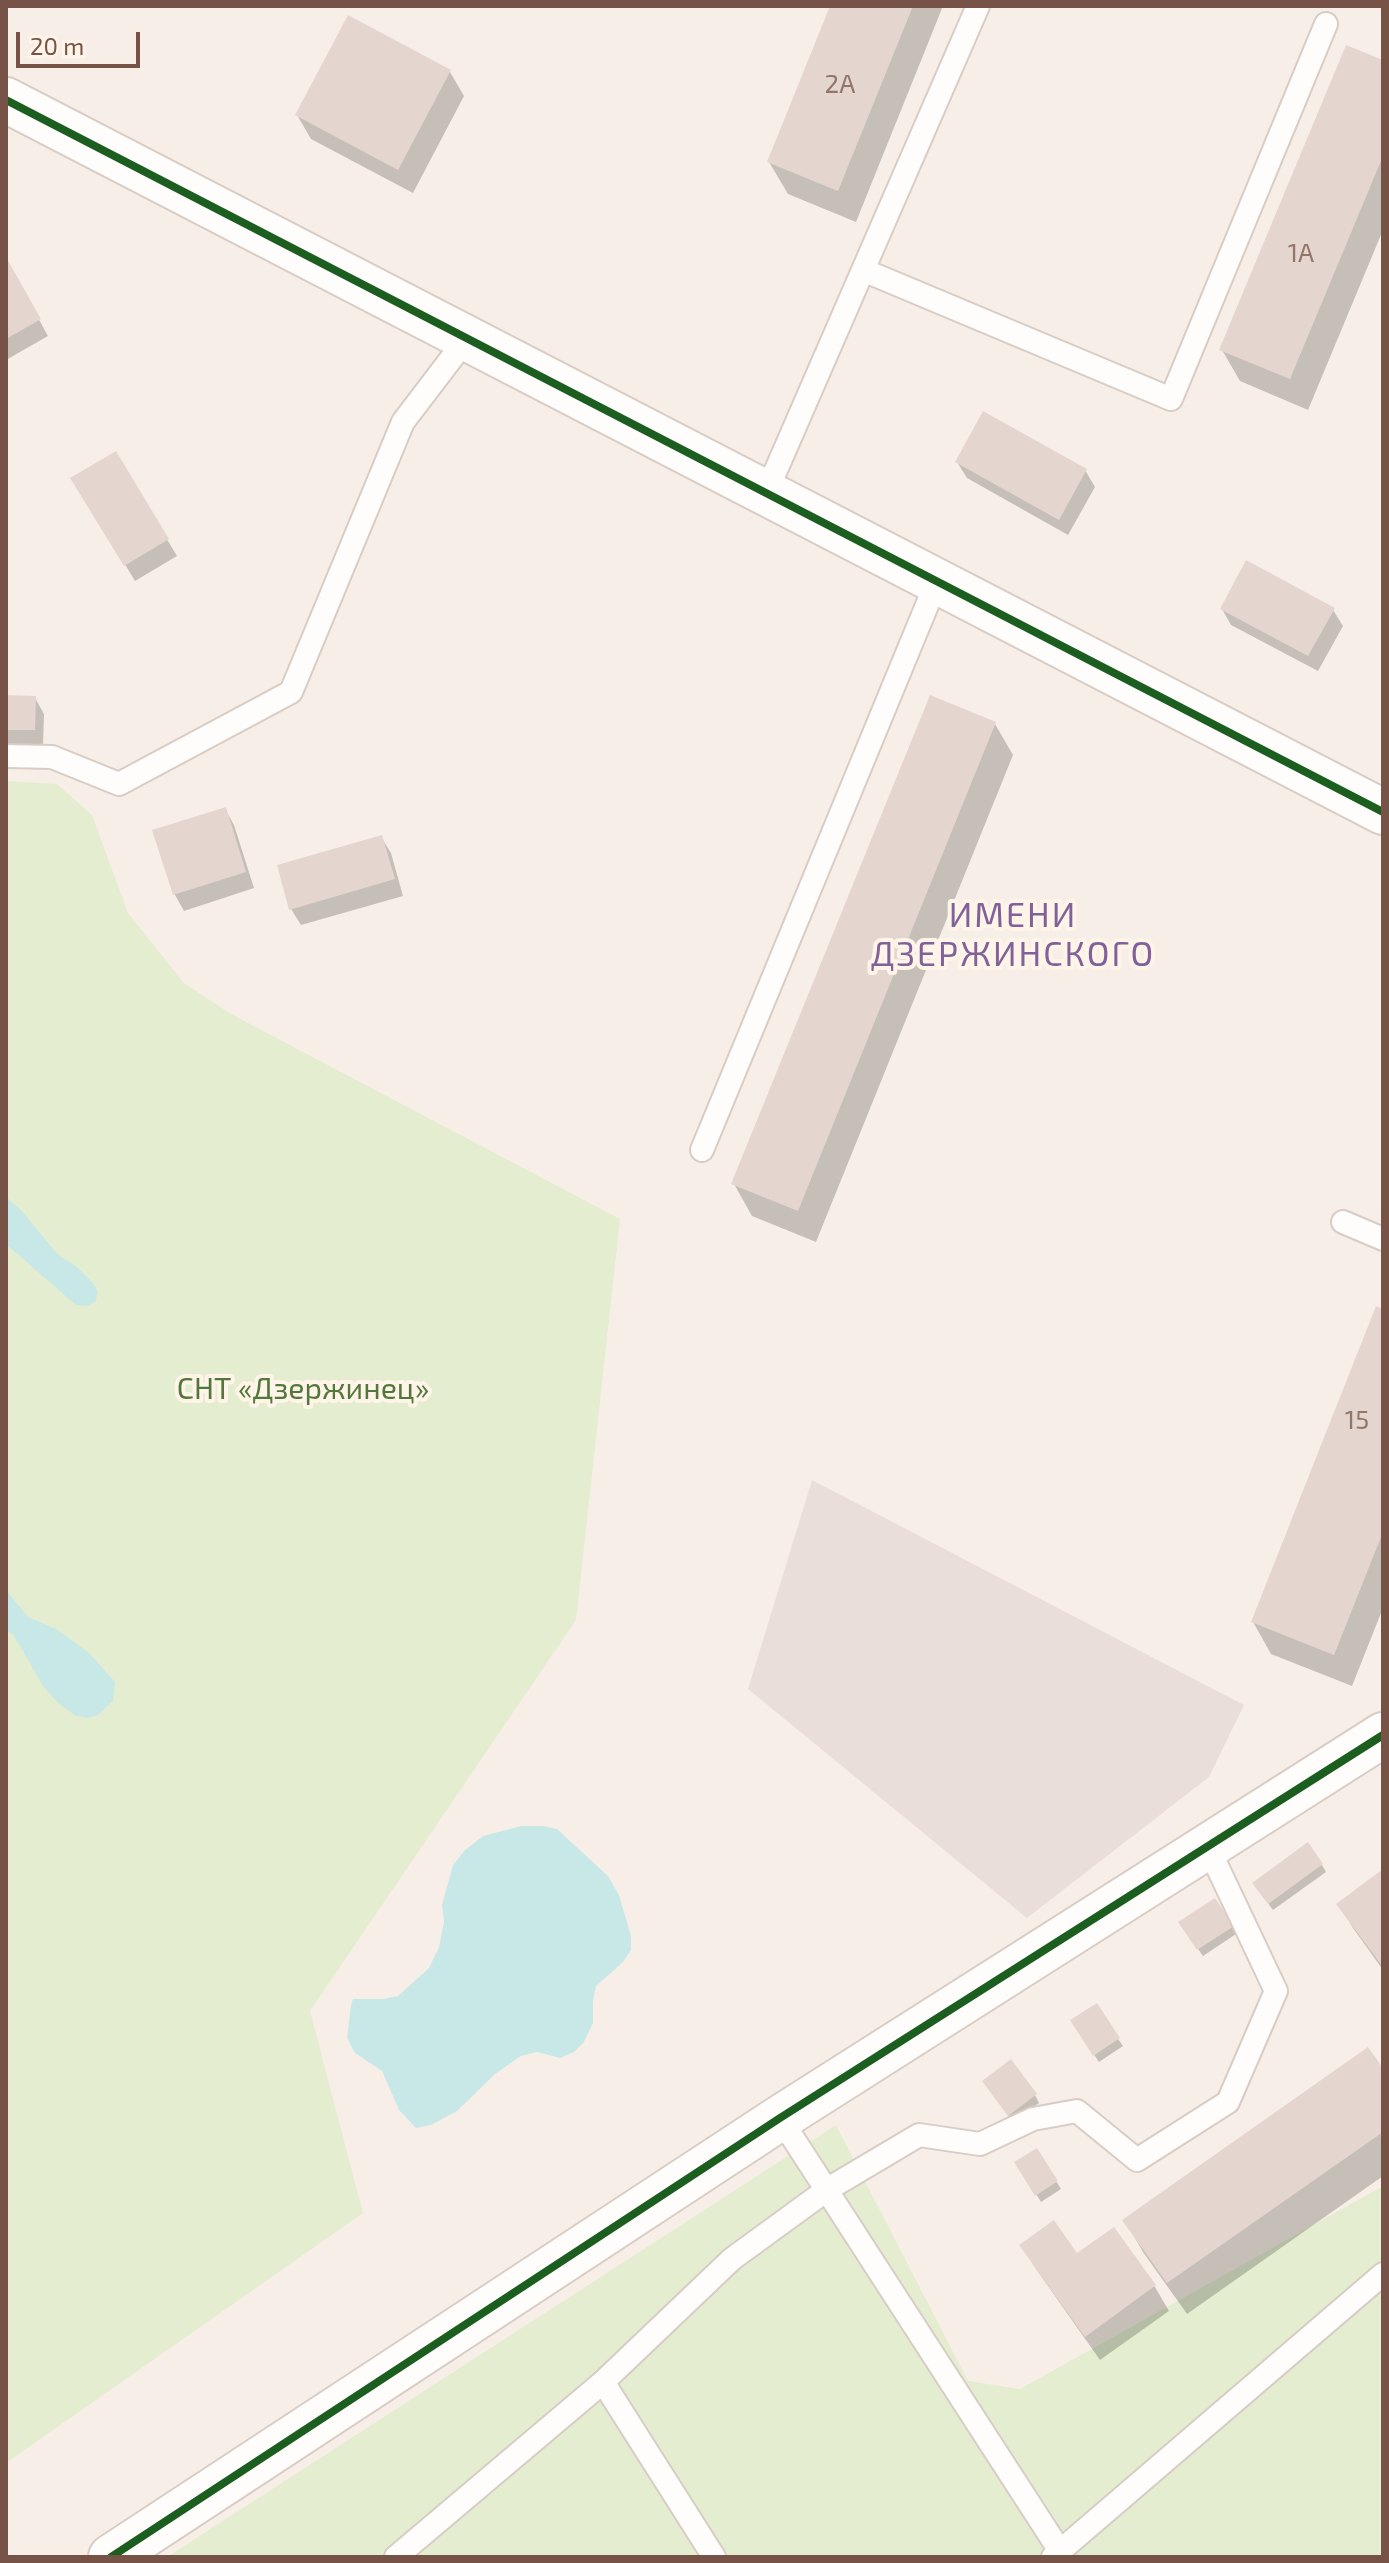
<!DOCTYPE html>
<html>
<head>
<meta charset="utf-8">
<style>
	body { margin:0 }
	#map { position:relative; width:1389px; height:2563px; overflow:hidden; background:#f7efe7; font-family:"Exo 2",sans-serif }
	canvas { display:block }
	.frame { position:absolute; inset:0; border:8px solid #765346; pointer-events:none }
	.scale { position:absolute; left:16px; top:32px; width:124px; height:36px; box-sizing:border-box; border:4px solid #765346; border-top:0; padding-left:10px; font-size:24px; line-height:28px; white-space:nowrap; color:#765346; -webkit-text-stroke:6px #fff4e8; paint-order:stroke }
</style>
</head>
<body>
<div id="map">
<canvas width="1389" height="2563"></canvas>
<div class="frame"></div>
<div class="scale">20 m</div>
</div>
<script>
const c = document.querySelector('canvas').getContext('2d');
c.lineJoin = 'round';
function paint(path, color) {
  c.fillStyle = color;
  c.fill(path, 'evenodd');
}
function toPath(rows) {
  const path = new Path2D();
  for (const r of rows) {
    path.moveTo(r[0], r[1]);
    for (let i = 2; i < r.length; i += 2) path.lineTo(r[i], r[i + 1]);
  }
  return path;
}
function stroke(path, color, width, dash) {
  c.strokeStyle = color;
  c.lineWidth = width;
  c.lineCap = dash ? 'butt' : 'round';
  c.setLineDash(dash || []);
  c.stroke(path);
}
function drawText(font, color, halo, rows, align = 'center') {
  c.font = font + ' "Exo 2",sans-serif';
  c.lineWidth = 8;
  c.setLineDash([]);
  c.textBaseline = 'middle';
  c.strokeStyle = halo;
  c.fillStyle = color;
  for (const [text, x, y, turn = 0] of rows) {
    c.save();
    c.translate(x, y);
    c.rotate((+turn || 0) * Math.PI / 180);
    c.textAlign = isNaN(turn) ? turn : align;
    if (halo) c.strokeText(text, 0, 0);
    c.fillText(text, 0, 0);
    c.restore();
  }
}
paint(toPath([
	[812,1480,1244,1705,1209,1777,1027,1918,748,1689]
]), '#eadfd8');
paint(toPath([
	[6,781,57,784,92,815,128,913,184,983,231,1014,620,1219,576,1620,310,2011,363,2213,6,2463],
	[836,2125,968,2381,1020,2389,1383,2186,1383,2557,167,2557]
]), '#e4edd0');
paint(toPath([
	[6,1197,20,1209,58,1255,76,1266,92,1282,98,1291,96,1301,87,1306,76,1305,6,1244],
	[6,1590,28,1617,56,1629,88,1652,115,1682,113,1701,98,1715,88,1718,76,1716,58,1703,43,1686,13,1634,6,1631],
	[521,1826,543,1826,557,1829,608,1876,619,1895,631,1936,631,1950,623,1962,596,1986,593,2001,593,2023,584,2042,574,2052,560,2058,537,2052,521,2056,495,2074,457,2111,431,2125,416,2128,399,2110,382,2071,355,2053,347,2038,351,2005,353,1999,383,1999,398,1996,429,1968,439,1947,444,1922,442,1905,453,1865,464,1851,483,1836]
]), '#c8e8e8');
paint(toPath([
	[833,6,943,6,856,222,788,194,769,162],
	[1383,62,1383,230,1308,410,1240,381,1222,350],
	[450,72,464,96,413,193,311,139,297,115],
	[6,260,48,336,6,360],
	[115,453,177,556,135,581,73,478],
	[957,462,1085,470,1095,487,1068,535,967,478],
	[1222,609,1333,610,1343,626,1318,671,1231,625],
	[6,697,35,698,44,714,43,746,6,745],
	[995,724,1013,755,816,1242,752,1216,734,1184],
	[225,809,234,825,254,888,184,911,175,895,154,832],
	[381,837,391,853,403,896,301,925,291,909],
	[1383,1312,1383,1608,1352,1686,1271,1654,1253,1622],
	[1322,1865,1326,1872,1273,1910,1259,1891],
	[1383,1872,1383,1970,1353,1928,1339,1904],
	[1232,1927,1236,1934,1203,1956,1185,1930],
	[1077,2029,1118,2039,1123,2046,1099,2062],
	[1383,2072,1383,2176,1187,2314,1143,2252,1125,2221],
	[989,2089,1035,2095,1039,2103,1013,2122],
	[1037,2150,1061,2189,1041,2202,1017,2163],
	[1114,2230,1155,2287,1169,2311,1100,2360,1036,2269,1022,2245,1077,2256]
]), '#0003');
paint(toPath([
	[830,6,913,6,838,191,767,162],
	[348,15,451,70,398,170,295,115],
	[1346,45,1383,60,1383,156,1290,379,1219,350],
	[6,257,41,319,6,339],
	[983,411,1087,469,1059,520,955,462],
	[116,451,169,539,124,566,70,478],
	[1246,560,1335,608,1308,656,1220,609],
	[6,695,36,696,35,730,6,730],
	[930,695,996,722,798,1211,731,1184],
	[226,807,246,872,173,895,152,830],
	[382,835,395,879,289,910,277,865],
	[1376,1306,1383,1309,1383,1532,1334,1655,1251,1622],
	[1308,1842,1323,1864,1268,1904,1252,1883],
	[1383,1869,1383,1967,1336,1904],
	[1215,1898,1234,1926,1197,1950,1178,1922],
	[1097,2003,1120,2038,1093,2056,1070,2020],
	[1368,2047,1383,2068,1383,2132,1167,2283,1122,2220],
	[1011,2059,1037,2094,1008,2116,982,2081],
	[1037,2148,1058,2181,1035,2196,1014,2162],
	[1054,2220,1077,2253,1114,2227,1156,2285,1085,2337,1019,2245]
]), '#e4d6ce');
const service = toPath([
	[863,270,1171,399,1326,24],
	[766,493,978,6],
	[6,756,52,757,119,784,291,692,403,422,467,338],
	[702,1150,937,581],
	[1343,1222,1383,1239],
	[780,2118,1060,2551],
	[603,2382,714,2557],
	[396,2557,603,2382,732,2259,828,2189,919,2135,980,2144,1033,2119,1077,2111,1137,2160,1228,2102,1276,1991,1207,1845],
	[1053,2557,1383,2274]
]);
const minor = toPath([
	[6,100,1383,812],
	[111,2557,780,2118,1383,1735]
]);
stroke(service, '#d8ccc5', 26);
stroke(minor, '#d8ccc5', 48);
stroke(service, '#fefdfb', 22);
stroke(minor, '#fefdfb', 44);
stroke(toPath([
	[6,100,1383,812],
	[111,2557,780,2118,1383,1735]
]), '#1b5e20', 8);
drawText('26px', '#93766a', null, [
	["2А",840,84],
	["1А",1301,253],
	["15",1357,1420]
]);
drawText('30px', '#52773b', '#fff4e8', [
	["СНТ «Дзержинец»",303,1389]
]);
c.letterSpacing = '2px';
drawText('34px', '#81619a', '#fff4e8', [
	["ИМЕНИ",1013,916],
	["ДЗЕРЖИНСКОГО",1013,955]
]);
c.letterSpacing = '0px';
</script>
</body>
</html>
